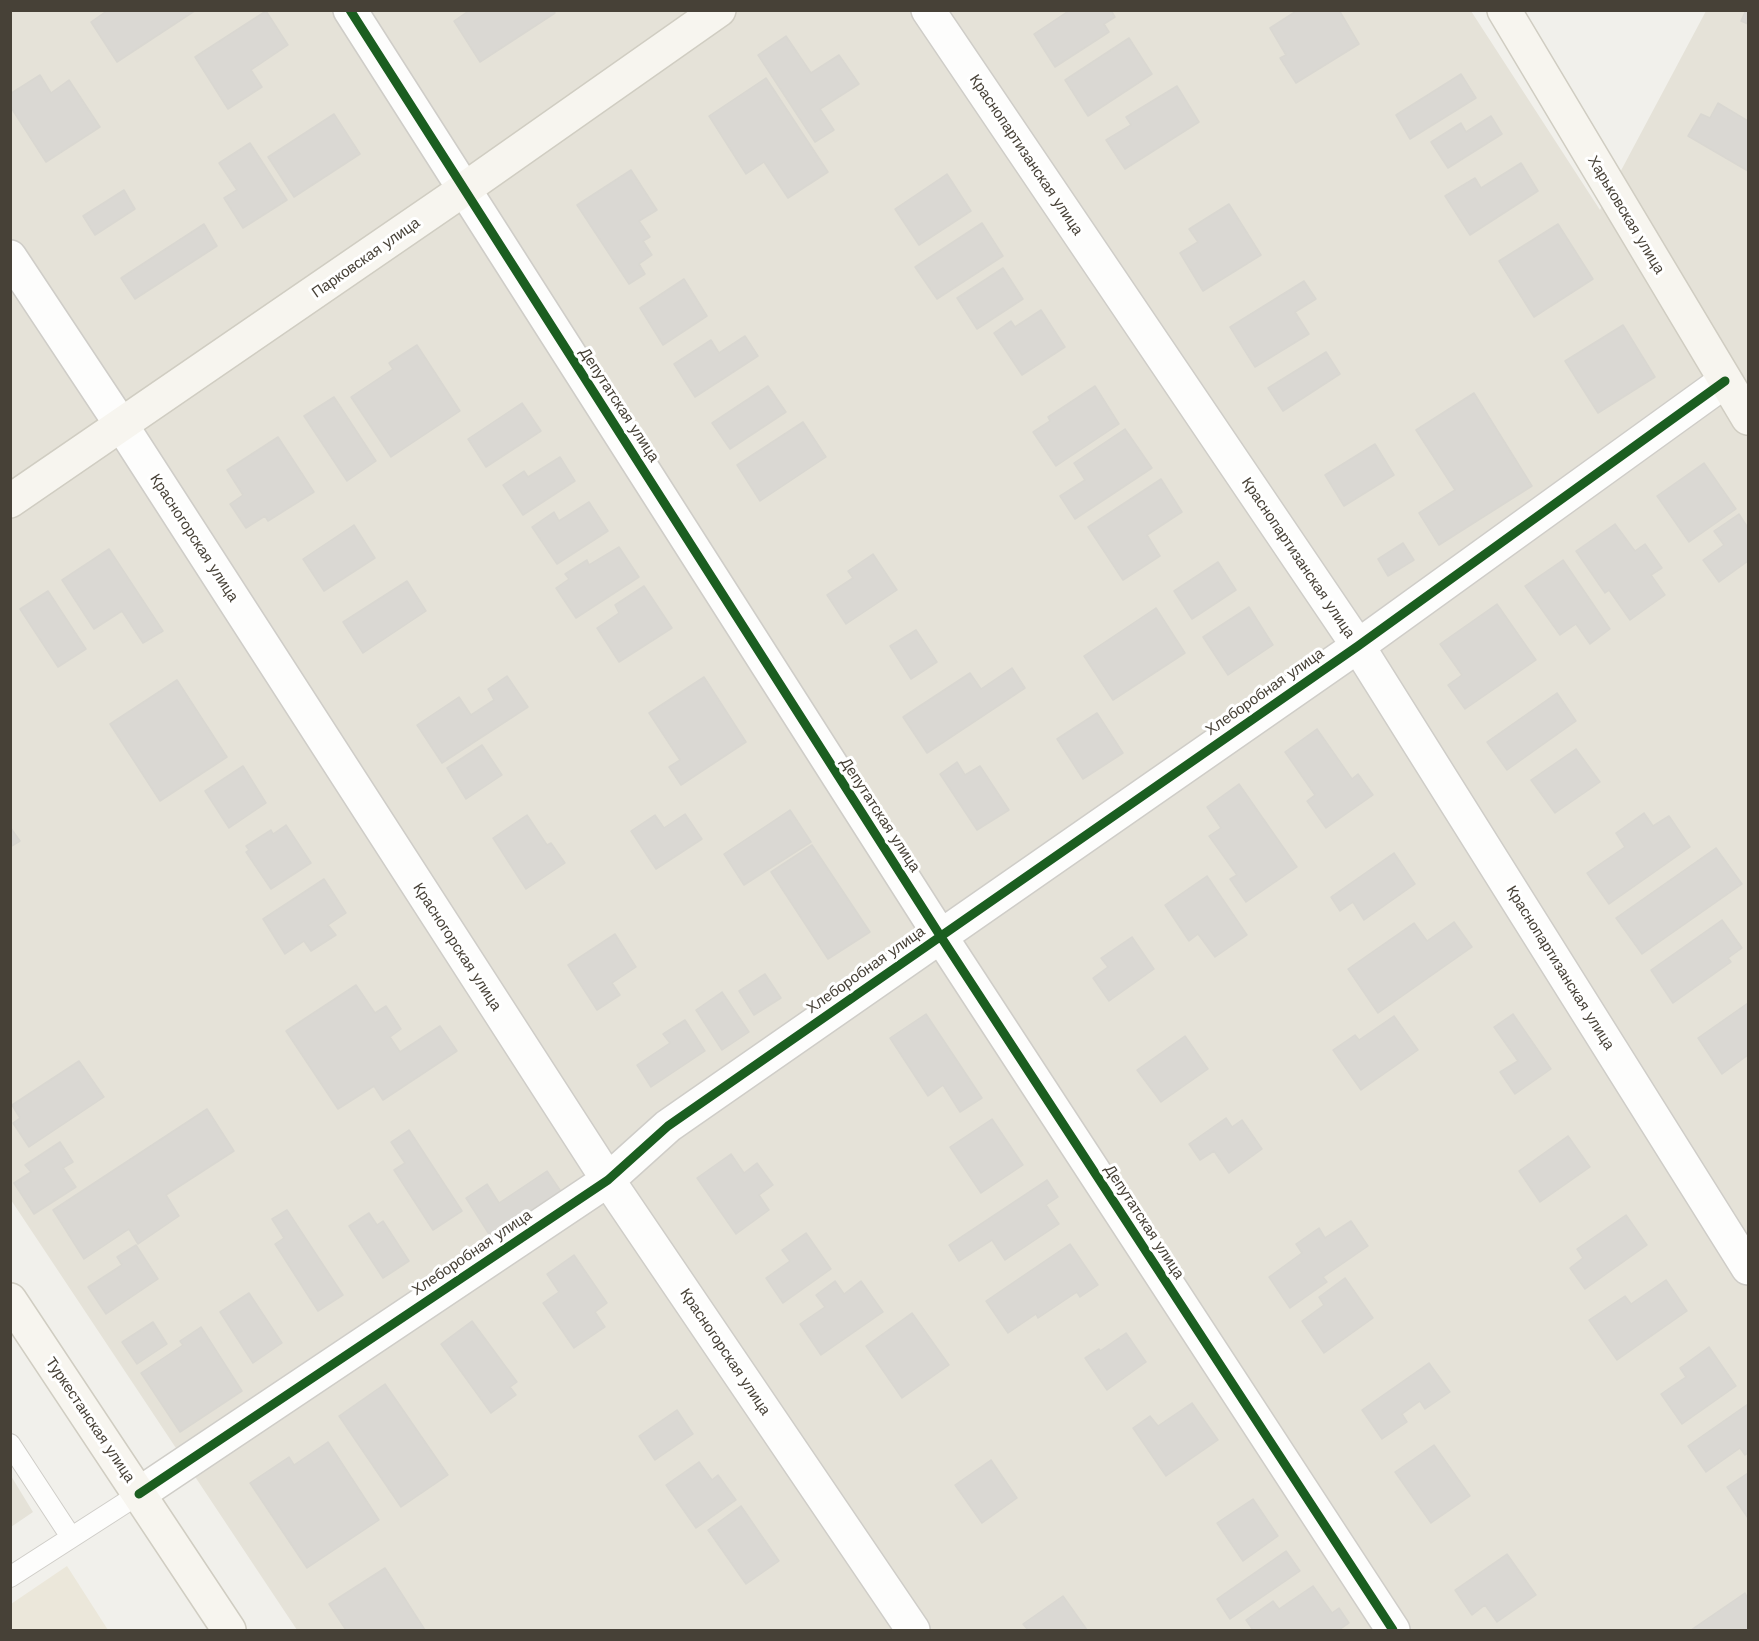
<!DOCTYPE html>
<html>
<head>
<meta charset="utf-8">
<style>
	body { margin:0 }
	#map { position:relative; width:1759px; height:1641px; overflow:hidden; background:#f1f0eb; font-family:"Work Sans",sans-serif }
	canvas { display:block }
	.frame { position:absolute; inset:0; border:12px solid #474137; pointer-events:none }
</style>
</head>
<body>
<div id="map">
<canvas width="1759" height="1641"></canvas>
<div class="frame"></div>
</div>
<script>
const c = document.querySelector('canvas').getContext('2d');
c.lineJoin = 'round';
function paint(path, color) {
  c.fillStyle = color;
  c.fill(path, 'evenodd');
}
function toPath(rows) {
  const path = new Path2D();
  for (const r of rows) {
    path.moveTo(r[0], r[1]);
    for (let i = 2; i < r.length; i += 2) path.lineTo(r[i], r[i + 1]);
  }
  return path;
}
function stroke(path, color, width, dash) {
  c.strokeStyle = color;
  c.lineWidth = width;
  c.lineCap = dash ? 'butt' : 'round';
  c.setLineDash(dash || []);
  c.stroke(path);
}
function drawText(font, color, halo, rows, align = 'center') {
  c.font = font + ' "Work Sans",sans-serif';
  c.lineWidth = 6;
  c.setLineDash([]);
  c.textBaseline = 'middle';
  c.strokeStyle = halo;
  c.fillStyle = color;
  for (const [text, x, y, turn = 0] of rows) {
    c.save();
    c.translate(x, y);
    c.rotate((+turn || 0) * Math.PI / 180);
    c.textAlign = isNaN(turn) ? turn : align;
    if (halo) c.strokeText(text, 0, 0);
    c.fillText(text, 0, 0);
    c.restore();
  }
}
paint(toPath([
	[10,11,1471,11,1600,210,1706,11,1748,11,1748,1630,297,1630,11,1200],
	[11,1476,33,1512,11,1527,10,1527]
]), '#e5e2d8');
paint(toPath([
	[67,1566,108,1630,11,1630,11,1604]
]), '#ebe7da');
const building = toPath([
	[108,10,196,10,117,62,91,22,108,10],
	[470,10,553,10,555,13,480,62,454,21,470,10],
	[1070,10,1111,10,1115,17,1104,24,1109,32,1055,67,1034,34,1070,10],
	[1298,10,1339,10,1359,44,1296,83,1280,58,1286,55,1270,28,1298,10],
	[1746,10,1748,10,1748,24,1741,21,1746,10],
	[266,11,288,45,251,70,262,87,228,109,195,57,266,11],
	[786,36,811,73,839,55,859,84,820,109,834,130,815,142,758,55,786,36],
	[1129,38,1152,74,1088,116,1065,80,1129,38],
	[1461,74,1476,98,1410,139,1396,115,1461,74],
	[40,75,51,93,69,80,100,127,46,162,10,106,10,94,40,75],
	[766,78,828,172,788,198,764,162,746,174,709,116,766,78],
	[1177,86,1199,122,1125,169,1106,140,1131,125,1126,117,1177,86],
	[1718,103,1748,121,1748,171,1688,136,1701,114,1710,118,1718,103],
	[334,114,360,154,294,197,268,157,334,114],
	[1491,116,1502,134,1448,168,1431,142,1461,123,1466,132,1491,116],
	[250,143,287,200,243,228,224,198,237,190,219,163,250,143],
	[1521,163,1538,191,1470,235,1445,196,1475,178,1481,188,1521,163],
	[631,170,657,210,639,221,650,237,643,241,652,255,639,264,645,274,629,284,577,205,631,170],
	[947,174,971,211,919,245,895,209,947,174],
	[124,190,135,209,95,235,83,216,124,190],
	[1229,204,1261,255,1203,291,1180,253,1198,242,1189,229,1229,204],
	[982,223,1003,256,937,299,915,267,982,223],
	[204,224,217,246,135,299,121,278,204,224],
	[1558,224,1593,279,1534,317,1499,261,1558,224],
	[1003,268,1023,299,977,329,957,298,1003,268],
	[684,279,707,316,663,345,640,308,684,279],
	[1304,281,1316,299,1295,312,1309,334,1255,367,1230,327,1304,281],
	[1041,310,1065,347,1022,375,994,333,1011,321,1015,327,1041,310],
	[1623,325,1655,377,1598,413,1565,361,1623,325],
	[745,336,758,356,695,397,674,364,711,340,719,353,745,336],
	[417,345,460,411,391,457,351,397,393,369,389,363,417,345],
	[1326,352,1340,374,1283,411,1268,388,1326,352],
	[768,386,786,412,730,449,712,423,768,386],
	[1095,386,1119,424,1056,466,1033,432,1050,421,1048,417,1095,386],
	[1474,393,1532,486,1439,545,1419,513,1455,490,1416,430,1474,393],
	[334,397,376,461,347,481,304,416,334,397],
	[522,403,541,431,486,467,468,439,522,403],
	[803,422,826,457,760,501,737,465,803,422],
	[1125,429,1152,468,1075,519,1060,496,1085,480,1074,463,1125,429],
	[278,437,314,492,268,521,265,516,246,528,230,504,243,495,227,470,278,437],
	[1375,444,1394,475,1344,506,1325,475,1375,444],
	[560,457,575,481,523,515,503,485,524,471,528,477,560,457],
	[1704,463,1736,509,1689,542,1657,496,1704,463],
	[1161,479,1182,512,1147,535,1160,556,1123,580,1088,527,1161,479],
	[589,502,608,531,557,564,532,527,554,512,559,521,589,502],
	[1739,514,1748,528,1748,561,1719,582,1703,560,1724,545,1714,531,1739,514],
	[1615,524,1635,551,1645,544,1662,568,1651,575,1665,595,1630,620,1609,590,1605,593,1576,551,1615,524],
	[354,525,375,558,324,591,303,559,354,525],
	[1403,543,1414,560,1388,576,1378,559,1403,543],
	[619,547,639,577,576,618,556,588,569,579,565,574,587,560,589,565,619,547],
	[109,549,163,631,143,643,122,611,94,629,62,580,109,549],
	[873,554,897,590,846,624,827,595,853,578,848,571,873,554],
	[1563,560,1610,629,1590,644,1576,624,1560,635,1525,586,1563,560],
	[1218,562,1236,590,1192,619,1174,591,1218,562],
	[407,581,426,611,363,653,343,622,407,581],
	[644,586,672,628,619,662,597,628,619,613,615,605,644,586],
	[48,591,86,649,58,667,20,609,48,591],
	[1497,604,1536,660,1465,709,1448,685,1462,675,1440,644,1497,604],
	[1249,607,1273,645,1228,675,1203,637,1249,607],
	[1156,608,1185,653,1113,700,1084,656,1156,608],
	[916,630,937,662,911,679,890,646,916,630],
	[1012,668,1025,688,927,753,903,717,970,673,981,689,1012,668],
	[507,676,528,707,442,763,417,725,459,697,471,715,494,700,488,689,507,676],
	[704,677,746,742,681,785,669,767,680,760,649,713,704,677],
	[177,680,227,757,160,801,110,724,177,680],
	[1557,693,1576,721,1507,770,1487,742,1557,693],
	[1097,713,1123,753,1083,779,1057,739,1097,713],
	[1317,729,1352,779,1358,774,1373,795,1326,828,1307,801,1315,795,1285,752,1317,729],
	[482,745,502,775,466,799,447,768,482,745],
	[1576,749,1600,782,1555,813,1531,780,1576,749],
	[957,762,965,775,980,766,1009,810,977,830,940,774,957,762],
	[243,766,266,803,229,828,205,791,243,766],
	[1239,784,1297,867,1246,902,1230,879,1237,875,1209,836,1221,828,1207,807,1239,784],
	[790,810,811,842,744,885,724,854,790,810],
	[1644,813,1653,826,1669,816,1690,847,1609,904,1587,873,1625,847,1616,833,1644,813],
	[685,814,702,839,656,869,631,831,655,815,664,828,685,814],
	[527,815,547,845,551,843,565,863,526,889,493,838,527,815],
	[286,825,311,863,271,889,246,852,249,850,246,846,271,830,273,834,286,825],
	[10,827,20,841,10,847,10,827],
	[812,845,870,932,828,959,771,872,812,845],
	[1716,848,1742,884,1642,954,1616,918,1716,848],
	[1394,853,1415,884,1364,920,1353,902,1340,911,1331,897,1394,853],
	[1207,876,1247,935,1215,957,1198,934,1189,941,1165,905,1207,876],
	[324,879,346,913,328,925,336,935,311,951,304,941,285,954,263,919,324,879],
	[1722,920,1742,948,1728,958,1731,962,1673,1003,1651,970,1722,920],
	[1454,922,1472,947,1378,1013,1348,969,1414,923,1427,941,1454,922],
	[615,934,636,967,612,983,620,995,597,1010,568,965,615,934],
	[1132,937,1154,969,1109,1001,1093,978,1108,967,1101,958,1132,937],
	[765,974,781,998,754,1015,739,991,765,974],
	[356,985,375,1013,386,1006,401,1029,390,1037,400,1052,440,1026,457,1051,383,1100,374,1086,338,1109,286,1031,356,985],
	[722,992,749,1032,722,1050,696,1010,722,992],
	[1748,1003,1748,1055,1722,1074,1698,1038,1748,1003],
	[926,1014,982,1098,960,1112,943,1085,928,1096,890,1038,926,1014],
	[1513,1014,1551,1069,1515,1094,1500,1072,1518,1061,1494,1027,1513,1014],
	[1394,1016,1418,1050,1361,1090,1333,1050,1355,1035,1359,1040,1394,1016],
	[685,1020,705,1051,651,1087,637,1065,670,1043,663,1034,685,1020],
	[1185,1036,1208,1069,1161,1102,1137,1070,1185,1036],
	[79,1061,104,1097,29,1147,13,1123,20,1118,12,1105,79,1061],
	[207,1109,234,1151,166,1195,179,1216,138,1244,129,1229,84,1259,53,1210,207,1109],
	[1226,1118,1232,1127,1242,1120,1262,1149,1229,1173,1214,1151,1200,1160,1189,1144,1226,1118],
	[992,1119,1023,1165,981,1193,950,1147,992,1119],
	[409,1130,462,1211,433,1230,394,1170,405,1163,391,1142,409,1130],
	[1568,1136,1590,1167,1540,1202,1519,1171,1568,1136],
	[60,1142,73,1162,63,1168,76,1187,34,1214,14,1183,31,1172,25,1165,60,1142],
	[731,1154,744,1173,757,1163,773,1185,759,1195,769,1210,736,1234,697,1178,731,1154],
	[547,1171,564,1196,494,1242,466,1198,487,1184,499,1203,547,1171],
	[1047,1180,1058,1197,1046,1205,1059,1224,1005,1260,992,1240,959,1261,949,1245,1047,1180],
	[287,1210,343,1295,318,1311,275,1244,284,1238,272,1219,287,1210],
	[369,1213,377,1225,383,1221,409,1261,383,1278,349,1226,369,1213],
	[1626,1215,1647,1245,1585,1289,1570,1268,1583,1258,1577,1249,1626,1215],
	[1351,1221,1368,1246,1323,1277,1327,1282,1290,1308,1269,1277,1302,1253,1296,1244,1319,1228,1325,1238,1351,1221],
	[806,1233,831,1269,783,1303,766,1278,790,1261,782,1250,806,1233],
	[1070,1244,1098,1285,1080,1297,1077,1292,1038,1318,1036,1314,1008,1333,986,1301,1070,1244],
	[136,1245,158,1279,106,1314,88,1287,122,1265,117,1257,136,1245],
	[574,1255,607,1303,595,1312,605,1327,574,1348,543,1303,559,1292,547,1274,574,1255],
	[1345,1278,1373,1318,1324,1353,1302,1321,1324,1305,1319,1297,1345,1278],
	[1666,1280,1687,1311,1617,1360,1589,1320,1625,1296,1631,1304,1666,1280],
	[835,1281,844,1294,861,1281,883,1312,821,1355,800,1324,825,1307,816,1295,835,1281],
	[249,1293,282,1343,253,1363,220,1312,249,1293],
	[912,1313,949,1365,902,1398,866,1346,912,1313],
	[472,1321,517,1382,510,1387,516,1395,491,1413,441,1344,472,1321],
	[153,1322,167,1344,137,1364,122,1342,153,1322],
	[201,1327,242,1391,180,1432,141,1373,183,1345,180,1341,201,1327],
	[1126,1333,1146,1362,1107,1390,1085,1358,1099,1349,1100,1351,1126,1333],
	[1709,1347,1736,1386,1682,1424,1661,1394,1686,1377,1680,1368,1709,1347],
	[1429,1363,1450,1392,1425,1409,1420,1401,1402,1414,1407,1422,1382,1439,1362,1410,1429,1363],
	[385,1384,448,1475,401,1507,339,1416,385,1384],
	[1192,1403,1218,1440,1166,1476,1133,1428,1150,1416,1158,1426,1192,1403],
	[1748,1404,1748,1453,1745,1455,1740,1448,1706,1472,1688,1446,1748,1404],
	[677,1410,693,1434,655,1460,639,1436,677,1410],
	[328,1442,379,1520,307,1568,250,1483,289,1457,294,1465,328,1442],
	[1434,1445,1470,1496,1431,1523,1395,1472,1434,1445],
	[991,1460,1017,1498,982,1523,955,1485,991,1460],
	[699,1462,712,1480,718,1475,736,1500,696,1528,666,1485,699,1462],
	[1748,1473,1748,1518,1727,1487,1748,1473],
	[1253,1499,1278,1536,1243,1561,1217,1523,1253,1499],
	[741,1506,779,1561,746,1584,708,1530,741,1506],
	[1286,1551,1300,1571,1230,1619,1217,1599,1286,1551],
	[1507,1554,1536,1595,1497,1622,1485,1605,1472,1615,1455,1590,1507,1554],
	[385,1568,425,1630,346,1630,329,1604,385,1568],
	[1313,1586,1332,1613,1339,1608,1349,1623,1339,1630,1253,1630,1246,1620,1273,1601,1279,1609,1313,1586],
	[1745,1593,1748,1599,1748,1629,1746,1630,1691,1630,1745,1593],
	[1063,1596,1087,1630,1028,1630,1023,1624,1063,1596]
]);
paint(building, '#dad8d3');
stroke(building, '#d9d7d1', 1.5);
const lane = toPath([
	[10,1444,71,1537],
	[10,1577,139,1494]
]);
const street = toPath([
	[350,10,941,937,1393,1630],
	[928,10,1358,646,1748,1268],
	[10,257,122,426,608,1180,913,1630],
	[139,1494,608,1180,668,1126,1358,646,1725,381]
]);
const secondary = toPath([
	[1504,10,1748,418],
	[10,501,463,190,719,10],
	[10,1300,229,1630]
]);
stroke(lane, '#cfcdc8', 22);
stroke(street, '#cfcdc8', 36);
stroke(secondary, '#d0cdc2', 36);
stroke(lane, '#fdfdfc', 20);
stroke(street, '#fdfdfc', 33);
stroke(secondary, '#f7f5ef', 33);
stroke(toPath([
	[350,10,941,937,1393,1630],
	[139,1494,608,1180,668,1126,1358,646,1725,381]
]), '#1b5e20', 9);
drawText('15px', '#474137', '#fff', [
	["Краснопартизанская улица",1026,155,56],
	["Харьковская улица",1626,215,59],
	["Парковская улица",366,258,-35],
	["Депутатская улица",619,405,57],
	["Красногорская улица",194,538,57],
	["Краснопартизанская улица",1298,558,56],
	["Хлеборобная улица",1265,692,-35],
	["Депутатская улица",880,815,57],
	["Красногорская улица",457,947,57],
	["Краснопартизанская улица",1560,968,58],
	["Хлеборобная улица",866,970,-35],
	["Депутатская улица",1144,1222,57],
	["Хлеборобная улица",472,1253,-34],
	["Красногорская улица",725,1352,56],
	["Туркестанская улица",90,1420,56]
]);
</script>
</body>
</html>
